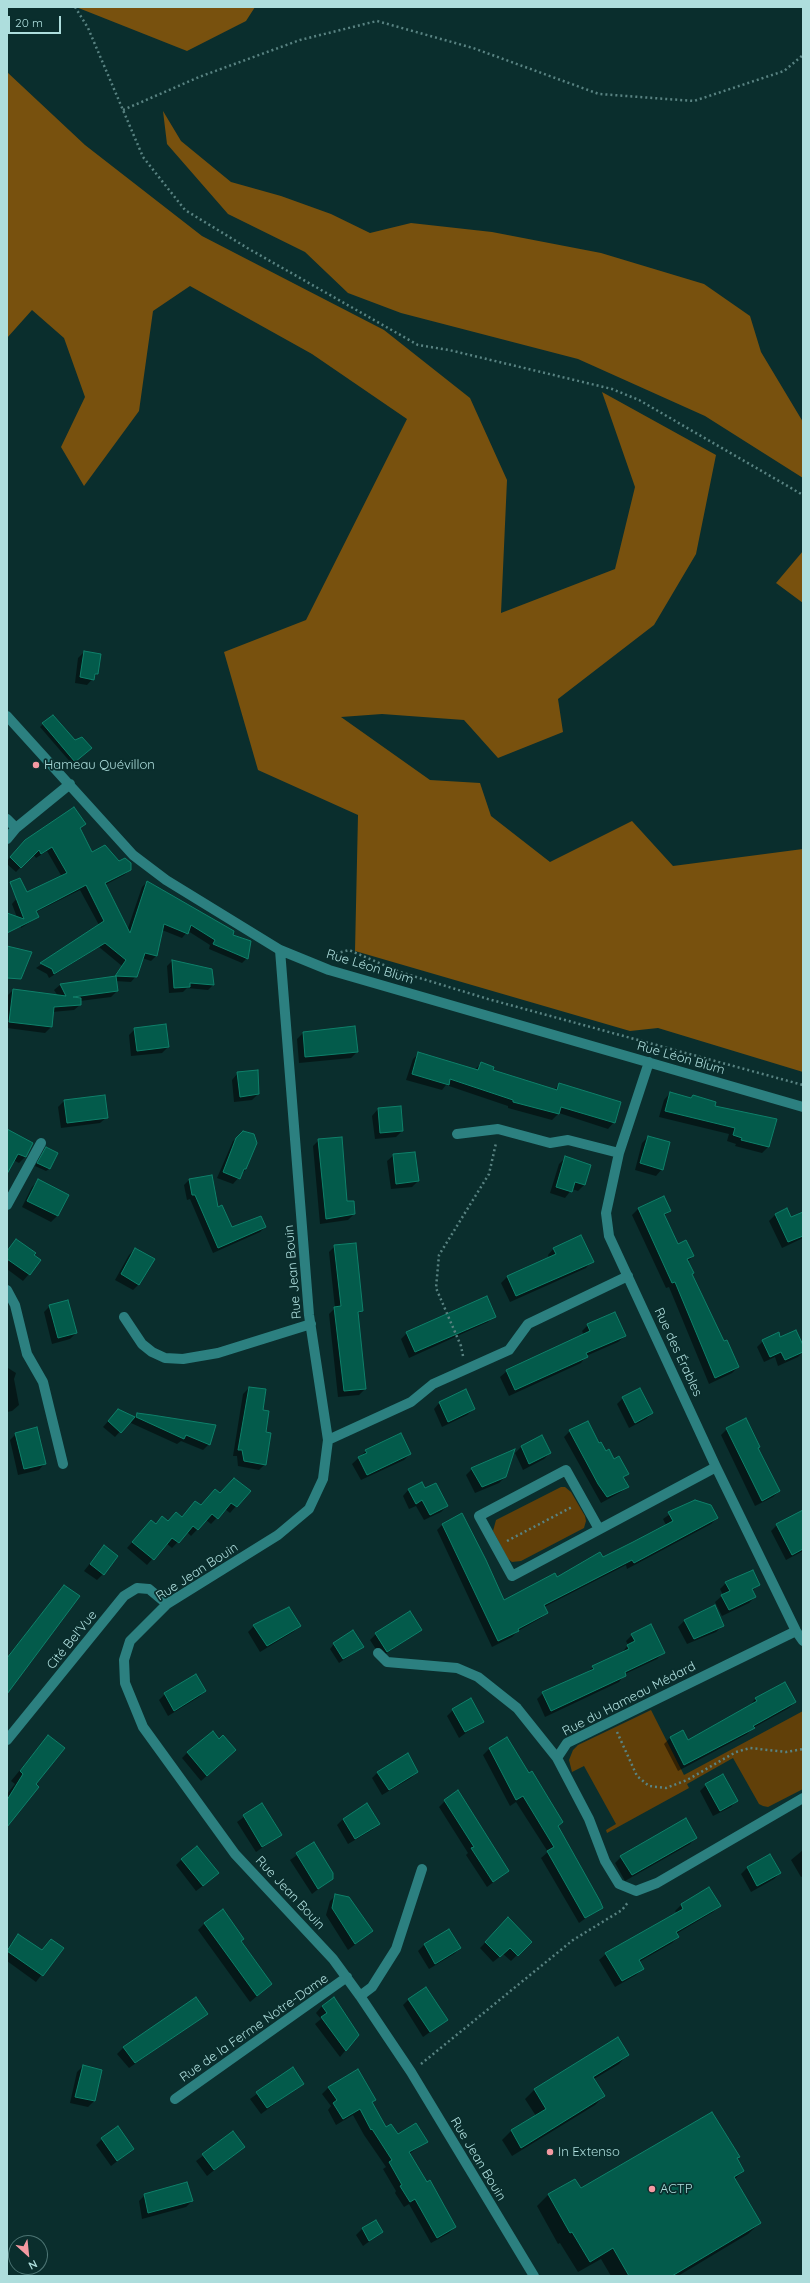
<!DOCTYPE html>
<html>
<head>
<meta charset="utf-8">
<style>
	body { margin:0 }
	#map { position:relative; width:810px; height:2283px; overflow:hidden; background:#0a2e2d; font-family:Quicksand,sans-serif }
	canvas { display:block }
	.frame { position:absolute; inset:0; border:8px solid #aededd; pointer-events:none }
	.north { position:absolute; left:8px; top:2235px; width:40px; height:40px; box-sizing:border-box; background:#0a2e2d; border:1px solid #4c7473; border-radius:50%; rotate:153deg; font-size:11px; font-weight:700; line-height:16px; text-align:center; color:#aededd }
	.north::after { content:''; display:block; margin:auto; width:14px; height:18px; background:#f49aa2; clip-path:polygon(50% 0,100% 100%,50% 72%,0 100%) }
	.scale { position:absolute; left:8px; top:16px; width:53px; height:18px; box-sizing:border-box; border:2px solid #aededd; border-top:0; padding-left:5px; font-size:12px; line-height:14px; white-space:nowrap; color:#aededd; -webkit-text-stroke:3px #0a2e2d; paint-order:stroke }
</style>
</head>
<body>
<div id="map">
<canvas width="810" height="2283"></canvas>
<div class="frame"></div>
<div class="north">N</div>
<div class="scale">20 m</div>
</div>
<script>
const c = document.querySelector('canvas').getContext('2d');
c.lineJoin = 'round';
function paint(path, color) {
  c.fillStyle = color;
  c.fill(path, 'evenodd');
}
function toPath(rows) {
  const path = new Path2D();
  for (const r of rows) {
    path.moveTo(r[0], r[1]);
    for (let i = 2; i < r.length; i += 2) path.lineTo(r[i], r[i + 1]);
  }
  return path;
}
function stroke(path, color, width, dash) {
  c.strokeStyle = color;
  c.lineWidth = width;
  c.lineCap = dash ? 'butt' : 'round';
  c.setLineDash(dash || []);
  c.stroke(path);
}
function drawText(font, color, halo, rows, align = 'center') {
  c.font = font + ' Quicksand,sans-serif';
  c.lineWidth = 3.5;
  c.setLineDash([]);
  c.textBaseline = 'middle';
  c.strokeStyle = halo;
  c.fillStyle = color;
  for (const [text, x, y, turn = 0] of rows) {
    c.save();
    c.translate(x, y);
    c.rotate((+turn || 0) * Math.PI / 180);
    c.textAlign = isNaN(turn) ? turn : align;
    if (halo) c.strokeText(text, 0, 0);
    c.fillText(text, 0, 0);
    c.restore();
  }
}
paint(toPath([
	[561,1487,565,1487,571,1492,585,1516,586,1521,584,1528,521,1561,512,1562,508,1559,493,1531,496,1520],
	[651,1710,684,1775,803,1711,803,1789,768,1807,763,1806,759,1804,733,1758,687,1784,689,1788,607,1833,606,1830,616,1824,584,1766,572,1772,569,1760,573,1750,578,1745]
]), '#614009');
paint(toPath([
	[76,7,255,7,246,21,187,51],
	[7,72,85,145,202,236,384,330,470,398,507,480,501,613,615,569,635,487,602,392,716,455,696,554,654,625,558,699,563,732,498,758,464,720,382,714,341,717,430,780,480,783,491,816,550,862,632,821,673,866,803,849,803,1072,658,1028,630,1031,355,951,358,815,258,770,224,652,306,620,407,419,312,354,190,286,153,311,139,411,84,486,61,447,85,397,64,338,32,310,7,338],
	[163,111,181,141,231,182,281,196,331,214,370,233,411,223,492,232,601,253,704,284,750,316,761,352,803,422,803,478,705,416,578,359,401,313,348,293,305,252,228,214,167,144],
	[803,551,803,603,776,583]
]), '#78510e');
paint(toPath([
	[84,652,97,674,87,685,75,683,78,658],
	[43,724,75,742,90,747,72,764,40,727],
	[84,824,79,829,92,853,118,862,130,870,124,875,105,885,127,931,142,887,147,882,232,936,247,958,242,963,209,949,210,945,188,931,182,938,162,930,156,956,151,961,142,958,136,976,131,982,115,981,117,991,111,997,80,1001,80,1005,74,1010,52,1012,51,1027,45,1033,7,1028,7,996,13,990,58,996,54,990,60,985,113,977,122,966,99,947,49,978,47,974,36,968,99,925,80,890,36,912,38,917,21,928,12,904,17,898,62,877,47,851,36,858,33,854,16,872,7,864,7,861,20,846],
	[172,961,213,985,208,990,187,988,183,992,169,993,167,966],
	[135,1029,168,1047,162,1053,131,1056,129,1035],
	[303,1033,357,1052,351,1058,299,1063,297,1039],
	[419,1053,474,1070,481,1064,492,1070,554,1090,559,1085,614,1122,608,1129,559,1113,552,1120,508,1108,508,1106,446,1085,442,1090,406,1080,413,1059],
	[238,1073,258,1094,252,1100,234,1102,232,1080],
	[670,1093,714,1106,768,1147,762,1153,735,1146,736,1144,727,1141,729,1134,659,1117,664,1100],
	[64,1101,107,1117,100,1123,61,1128,58,1107],
	[400,1108,402,1131,396,1137,375,1139,372,1116,378,1109],
	[7,1130,32,1144,25,1157,19,1163,13,1160,7,1170],
	[246,1132,253,1135,246,1169,233,1184,217,1178,233,1141],
	[648,1137,662,1169,656,1176,635,1170,642,1143],
	[342,1138,346,1202,354,1214,348,1220,320,1224,313,1146,319,1140],
	[46,1149,49,1169,46,1171,35,1166],
	[394,1155,418,1181,412,1187,391,1189,387,1161],
	[565,1158,590,1166,584,1185,578,1191,572,1189,565,1198,550,1193,559,1164],
	[189,1180,217,1208,232,1229,265,1227,260,1232,213,1253,190,1199,187,1200,184,1185],
	[38,1181,57,1216,51,1222,22,1207,32,1187],
	[638,1209,669,1211,664,1216,678,1245,693,1256,687,1262,691,1274,723,1343,738,1367,732,1373,709,1384,669,1287,666,1288,632,1215],
	[803,1213,803,1238,782,1248,769,1221,775,1215,791,1218],
	[16,1240,40,1261,23,1281,7,1269,7,1250],
	[335,1246,362,1311,357,1315,365,1389,359,1395,338,1397,329,1314,335,1308,329,1252],
	[554,1248,592,1261,586,1268,510,1302,501,1283,507,1277,549,1258,548,1255],
	[135,1249,139,1284,133,1290,115,1280,129,1255],
	[50,1306,76,1333,70,1339,52,1344,44,1312],
	[494,1316,488,1322,409,1358,401,1339,407,1333],
	[588,1325,625,1336,618,1342,586,1356,581,1363,509,1396,500,1377,507,1371,584,1335,582,1331],
	[780,1338,803,1348,803,1352,798,1357,778,1366,775,1357,764,1362,757,1347,763,1341],
	[8,1368,16,1373,14,1379,19,1405,12,1411,7,1412],
	[249,1388,262,1411,265,1433,265,1464,259,1470,238,1466,237,1456,233,1456,243,1394],
	[623,1398,652,1413,646,1419,629,1428,617,1404],
	[440,1402,474,1409,467,1415,442,1427,434,1409],
	[137,1414,209,1444,203,1450,181,1441,177,1444,131,1423,132,1418,115,1437,103,1427,113,1416,134,1418],
	[727,1429,757,1449,779,1491,773,1497,755,1506,721,1435],
	[570,1431,599,1444,627,1474,623,1478,627,1486,621,1492,601,1503,564,1437],
	[16,1434,45,1463,39,1470,18,1475,10,1440],
	[541,1436,550,1453,544,1459,523,1470,515,1453,521,1447],
	[366,1451,410,1454,404,1460,361,1480,352,1464],
	[496,1457,505,1477,499,1483,475,1493,466,1475,472,1469],
	[409,1489,447,1506,441,1512,424,1520,416,1506,409,1509,403,1496],
	[249,1491,230,1513,225,1509,211,1524,206,1520,191,1536,187,1532,172,1548,166,1543,147,1565,127,1548,151,1521,155,1525,168,1522,181,1518,220,1494],
	[683,1505,717,1518,711,1524,627,1569,626,1565,544,1607,547,1612,541,1618,518,1631,512,1637,492,1647,437,1530,443,1524,504,1602,603,1559,666,1525,663,1519],
	[803,1511,803,1551,786,1560,771,1531,777,1525],
	[104,1546,103,1574,97,1580,84,1571],
	[726,1583,759,1584,752,1591,755,1597,749,1603,722,1616,715,1602,723,1595,720,1589],
	[64,1586,7,1692,7,1657],
	[684,1621,723,1625,716,1632,687,1644,678,1627],
	[254,1626,300,1626,293,1632,260,1652,248,1632],
	[421,1630,381,1657,370,1640,376,1634],
	[632,1635,663,1653,657,1659,625,1674,619,1682,545,1717,537,1699,543,1693,587,1673,593,1667,622,1653,628,1645,626,1641],
	[334,1644,363,1647,339,1663,330,1649],
	[784,1683,795,1702,789,1708,753,1728,747,1734,678,1771,664,1744,670,1738,682,1732,687,1741,750,1706,755,1699],
	[205,1691,199,1697,168,1716,159,1700,165,1694],
	[453,1710,482,1721,459,1738,447,1716],
	[48,1736,35,1784,7,1825,7,1794,15,1784,11,1781],
	[219,1740,235,1750,201,1781,182,1758,188,1752],
	[490,1748,528,1774,562,1822,557,1827,601,1907,579,1923,541,1858,548,1852,516,1802,510,1806,483,1755],
	[378,1772,417,1772,411,1778,382,1795,372,1778],
	[706,1785,737,1800,731,1807,713,1816,700,1791],
	[445,1801,508,1871,487,1887,466,1855,468,1853,439,1807],
	[262,1804,281,1835,256,1852,237,1822],
	[343,1819,378,1824,372,1830,348,1844,337,1825],
	[696,1837,690,1844,625,1881,615,1863,621,1857],
	[313,1844,332,1878,312,1894,290,1860],
	[803,1850,803,1876,801,1877,791,1860],
	[770,1855,780,1873,774,1879,751,1892,741,1874,747,1868],
	[182,1859,212,1879,196,1891,176,1865],
	[709,1889,719,1906,713,1912,676,1934,678,1937,672,1943,639,1962,642,1969,636,1975,615,1987,599,1960,606,1954,677,1914,675,1911,681,1905],
	[336,1895,372,1931,348,1950,326,1915,330,1901],
	[508,1919,530,1942,511,1961,503,1954,493,1962,480,1948],
	[204,1924,241,1941,271,1984,250,2002,198,1930],
	[449,1930,460,1948,454,1954,429,1969,418,1951,424,1945],
	[18,1935,41,1951,51,1940,62,1948,36,1982,7,1961,7,1949],
	[409,1999,447,2020,423,2037,403,2005],
	[322,2006,358,2035,340,2057,315,2024,321,2019,316,2013],
	[206,2014,129,2068,117,2054,123,2048],
	[628,2054,619,2064,594,2079,604,2096,595,2105,512,2156,502,2140,511,2131,536,2116,525,2099,534,2090],
	[83,2066,101,2071,94,2101,88,2107,70,2103,77,2072],
	[293,2068,303,2083,261,2114,250,2099],
	[357,2070,375,2100,371,2103,385,2128,397,2135,426,2142,409,2154,455,2227,449,2233,431,2243,409,2204,404,2207,395,2193,396,2191,383,2169,386,2167,364,2135,353,2115,336,2125,328,2110,331,2106,322,2094,328,2088],
	[233,2133,243,2147,207,2176,196,2161],
	[102,2139,133,2149,111,2166,96,2145],
	[736,2159,743,2171,734,2180,760,2223,748,2234,678,2276,611,2276,601,2259,578,2272,560,2243,558,2244,537,2206,548,2195,574,2180,580,2189],
	[145,2195,192,2201,186,2207,142,2219,139,2201],
	[362,2229,382,2232,363,2246,356,2235]
]), '#0007');
const building = toPath([
	[84,651,101,654,98,674,95,674,94,680,80,677,84,651],
	[53,715,75,740,82,737,92,748,75,762,42,723,53,715],
	[74,807,86,824,80,828,92,852,105,845,119,861,125,858,131,863,131,870,105,883,130,933,147,881,234,931,233,935,251,941,248,959,213,944,215,940,191,925,188,934,164,924,157,956,145,953,137,977,115,976,126,960,105,943,54,974,52,969,40,963,104,921,86,885,36,911,39,917,7,933,7,913,24,919,10,882,20,878,27,892,67,873,52,847,41,854,39,850,21,868,10,857,25,840,74,807],
	[7,946,32,952,21,979,7,978,7,946],
	[172,960,212,969,214,985,190,983,190,987,174,988,172,960],
	[116,976,118,991,73,997,81,998,81,1005,54,1007,52,1027,9,1022,13,989,66,996,60,984,116,976],
	[166,1024,169,1047,137,1051,134,1028,166,1024],
	[355,1026,358,1052,305,1057,303,1032,355,1026],
	[418,1052,478,1070,481,1062,494,1067,493,1070,557,1090,559,1083,621,1102,615,1123,561,1107,559,1114,513,1102,513,1100,450,1079,449,1085,412,1074,418,1052],
	[258,1070,259,1094,240,1097,237,1072,258,1070],
	[670,1092,691,1098,693,1095,716,1102,715,1106,777,1119,769,1147,741,1140,742,1138,733,1135,735,1128,665,1111,670,1092],
	[105,1095,108,1118,67,1123,64,1100,105,1095],
	[401,1106,403,1131,380,1133,378,1108,401,1106],
	[7,1129,33,1143,26,1157,18,1154,7,1174,7,1129],
	[243,1131,254,1134,257,1143,246,1169,244,1169,240,1179,223,1172,236,1138,243,1131],
	[648,1136,670,1142,663,1170,640,1163,648,1136],
	[342,1137,347,1201,354,1201,355,1214,326,1219,318,1139,342,1137],
	[46,1147,58,1153,50,1169,37,1163,46,1147],
	[415,1152,419,1181,396,1184,393,1154,415,1152],
	[565,1156,591,1165,585,1185,575,1182,572,1192,556,1187,565,1156],
	[212,1175,218,1207,222,1205,232,1227,261,1216,266,1227,218,1248,195,1195,192,1195,189,1179,212,1175],
	[38,1179,69,1195,58,1216,27,1201,38,1179],
	[664,1196,671,1211,664,1214,678,1244,686,1240,694,1256,687,1259,694,1273,692,1274,724,1341,727,1340,739,1367,715,1378,675,1282,672,1283,638,1208,664,1196],
	[787,1208,791,1217,803,1212,803,1236,788,1242,775,1214,787,1208],
	[581,1235,594,1262,516,1296,507,1276,556,1254,553,1248,581,1235],
	[16,1239,36,1253,34,1255,41,1260,30,1275,7,1259,7,1251,16,1239],
	[356,1243,363,1311,358,1312,366,1389,344,1391,334,1307,341,1306,334,1245,356,1243],
	[135,1248,155,1259,139,1285,121,1274,135,1248],
	[487,1296,496,1317,415,1352,406,1332,487,1296],
	[68,1300,77,1333,58,1338,49,1305,68,1300],
	[615,1312,626,1336,586,1353,588,1357,515,1390,506,1370,590,1331,587,1324,615,1312],
	[796,1330,803,1345,803,1352,785,1360,781,1352,770,1357,762,1340,779,1332,780,1337,796,1330],
	[249,1387,266,1389,263,1410,269,1411,266,1432,271,1433,266,1465,244,1461,242,1450,238,1450,249,1387],
	[640,1388,653,1413,635,1423,622,1397,640,1388],
	[466,1389,475,1409,448,1422,439,1402,466,1389],
	[118,1409,135,1417,121,1433,108,1421,118,1409],
	[137,1413,152,1415,216,1425,210,1445,186,1435,184,1439,136,1417,137,1413],
	[746,1418,760,1447,758,1448,780,1491,762,1501,726,1428,746,1418],
	[588,1421,599,1443,601,1442,606,1451,609,1449,614,1459,619,1456,629,1474,623,1477,629,1487,607,1497,598,1484,569,1430,588,1421],
	[37,1427,46,1464,24,1469,15,1433,37,1427],
	[401,1433,411,1454,367,1475,358,1457,367,1453,365,1450,401,1433],
	[542,1435,551,1453,529,1464,521,1446,542,1435],
	[515,1449,506,1477,482,1487,471,1468,515,1449],
	[234,1478,251,1491,237,1507,231,1503,218,1519,212,1514,198,1530,193,1526,179,1543,172,1538,154,1560,132,1542,151,1520,156,1524,162,1516,168,1521,176,1512,182,1517,195,1501,201,1505,215,1489,220,1493,234,1478],
	[422,1482,425,1488,436,1483,448,1506,430,1515,422,1500,416,1504,408,1489,422,1482],
	[695,1500,711,1505,718,1518,634,1563,632,1560,544,1605,548,1613,518,1629,519,1631,498,1641,442,1524,462,1513,486,1560,504,1600,555,1573,557,1577,600,1552,603,1557,633,1542,673,1521,668,1512,695,1500],
	[803,1510,803,1549,792,1555,776,1524,803,1510],
	[104,1545,118,1556,104,1575,90,1564,104,1545],
	[753,1570,760,1585,752,1589,756,1597,729,1610,721,1595,730,1591,725,1582,753,1570],
	[64,1585,80,1596,7,1694,7,1658,64,1585],
	[715,1605,724,1626,694,1639,684,1620,715,1605],
	[289,1607,301,1626,267,1646,253,1625,289,1607],
	[410,1611,422,1630,387,1652,375,1633,410,1611],
	[651,1624,665,1653,625,1672,626,1676,551,1711,542,1692,594,1669,592,1666,629,1649,627,1645,635,1641,631,1634,651,1624],
	[353,1630,364,1647,343,1659,333,1643,353,1630],
	[196,1674,206,1691,174,1711,164,1693,196,1674],
	[785,1682,796,1702,753,1726,755,1728,684,1765,670,1737,683,1730,688,1740,757,1701,755,1698,785,1682],
	[471,1698,484,1722,465,1732,452,1709,471,1698],
	[213,1731,219,1739,223,1735,236,1750,207,1776,187,1752,213,1731],
	[48,1735,65,1748,36,1784,39,1787,7,1827,7,1800,23,1774,20,1771,48,1735],
	[507,1737,529,1773,532,1771,563,1822,558,1826,600,1901,603,1908,585,1918,547,1851,554,1847,523,1796,516,1800,489,1748,507,1737],
	[408,1753,418,1772,389,1790,377,1772,408,1753],
	[723,1774,738,1801,720,1811,705,1784,723,1774],
	[458,1790,509,1871,493,1882,471,1848,474,1847,444,1800,458,1790],
	[262,1803,282,1835,262,1847,243,1815,262,1803],
	[367,1803,380,1824,355,1839,343,1819,367,1803],
	[686,1818,697,1838,632,1875,620,1856,686,1818],
	[314,1842,333,1873,333,1879,318,1889,296,1853,314,1842],
	[197,1846,219,1873,203,1886,181,1859,197,1846],
	[770,1854,781,1873,757,1886,747,1867,770,1854],
	[709,1887,721,1906,676,1932,679,1937,639,1960,644,1969,622,1981,605,1953,683,1909,681,1904,709,1887],
	[335,1894,349,1897,373,1931,355,1944,332,1908,335,1894],
	[223,1909,244,1939,241,1941,272,1984,257,1996,204,1923,223,1909],
	[508,1917,532,1942,518,1956,510,1948,500,1957,485,1942,508,1917],
	[449,1929,461,1948,435,1964,424,1944,449,1929],
	[18,1934,42,1950,51,1939,64,1948,43,1976,7,1951,18,1934],
	[426,1987,448,2020,430,2032,408,1999,426,1987],
	[196,1997,208,2014,135,2063,123,2047,196,1997],
	[334,1997,359,2035,346,2051,321,2017,327,2013,322,2006,334,1997],
	[618,2037,629,2055,593,2077,605,2096,521,2148,511,2130,546,2109,534,2089,618,2037],
	[83,2065,102,2070,95,2101,75,2097,83,2065],
	[293,2067,304,2084,267,2108,256,2092,293,2067],
	[358,2069,376,2100,372,2102,386,2127,391,2124,398,2134,416,2123,428,2142,409,2152,427,2182,430,2180,456,2227,437,2238,415,2199,410,2202,400,2186,402,2185,389,2162,392,2160,372,2129,371,2130,360,2109,343,2119,333,2103,337,2100,328,2087,358,2069],
	[712,2112,740,2157,737,2158,744,2171,734,2177,761,2223,672,2276,629,2276,613,2248,590,2262,572,2232,570,2233,548,2194,575,2179,581,2188,712,2112],
	[118,2126,134,2149,117,2161,101,2138,118,2126],
	[233,2131,245,2147,214,2170,202,2154,233,2131],
	[187,2182,193,2201,148,2213,144,2194,187,2182],
	[376,2220,383,2232,369,2241,362,2228,376,2220]
]);
paint(building, '#035b4b');
stroke(building, '#0f806a', 1);
stroke(toPath([
	[75,7,88,28,143,157,185,210,249,249,418,345,449,350,612,389,639,400,803,495],
	[123,110,199,77,300,40,377,21,473,48,599,94,694,101,784,71,803,55],
	[331,955,349,950,400,972,488,999,803,1085],
	[463,1356,461,1346,436,1288,439,1255,489,1174,496,1143],
	[507,1541,572,1507],
	[617,1732,637,1776,649,1786,666,1788,687,1780,736,1752,750,1748,786,1752,803,1749],
	[421,2064,573,1940,622,1910,629,1901]
]), '#598382', 2.5, [2, 3]);
stroke(toPath([
	[7,716,133,855,166,880,280,950,329,970,803,1107],
	[7,819,16,828],
	[7,839,16,828,70,784],
	[280,950,309,1315,328,1440,323,1479,309,1509,278,1535,167,1604,130,1641,124,1660,125,1683,143,1727,235,1854,333,1959,360,1996,411,2072,534,2276],
	[649,1062,619,1153,606,1213,609,1236,716,1467,796,1631,803,1641],
	[457,1134,498,1129,550,1143,568,1140,619,1153],
	[7,1205,41,1143],
	[7,1290,15,1305,27,1354,43,1382,63,1464],
	[124,1317,142,1344,152,1352,165,1358,183,1359,218,1353,311,1324],
	[328,1440,411,1402,433,1384,509,1350,528,1324,628,1276],
	[599,1529,566,1470,479,1516,512,1576,716,1467],
	[796,1631,567,1743,557,1758,589,1819,605,1861,619,1884,636,1891,657,1883,803,1798],
	[378,1653,387,1662,457,1668,478,1677,517,1708,557,1758],
	[7,1740,124,1596,137,1588,149,1589,167,1604],
	[360,1996,372,1987,396,1949,422,1869],
	[175,2099,347,1977]
]), '#2c8080', 10);
for (const [x, y, r, color] of [
	[36,765,4,"#f49aa2"],
	[550,2152,4,"#f49aa2"],
	[652,2189,4,"#f49aa2"]
]) {
  const dot = new Path2D();
  dot.arc(x, y, r, 0, 2 * Math.PI);
  c.fillStyle = color;
  c.fill(dot);
  stroke(dot, '#0a2e2d', 1.5);
}
drawText('13px', '#aededd', '#0a2e2d', [
	["Hameau Quévillon",44,765],
	["In Extenso",558,2152],
	["ACTP",660,2189]
], 'left');
drawText('13px', '#aededd', '#0a2e2d', [
	["Rue Léon Blum",370,967,17],
	["Rue Léon Blum",681,1058,16],
	["Rue Jean Bouin",293,1272,-95],
	["Rue des Érables",678,1352,65],
	["Rue Jean Bouin",197,1572,-33],
	["Cité Bel'Vue",72,1640,-51],
	["Rue du Hameau Médard",629,1699,-27],
	["Rue Jean Bouin",290,1893,47],
	["Rue de la Ferme Notre-Dame",254,2028,-35],
	["Rue Jean Bouin",478,2159,59]
]);
</script>
</body>
</html>
